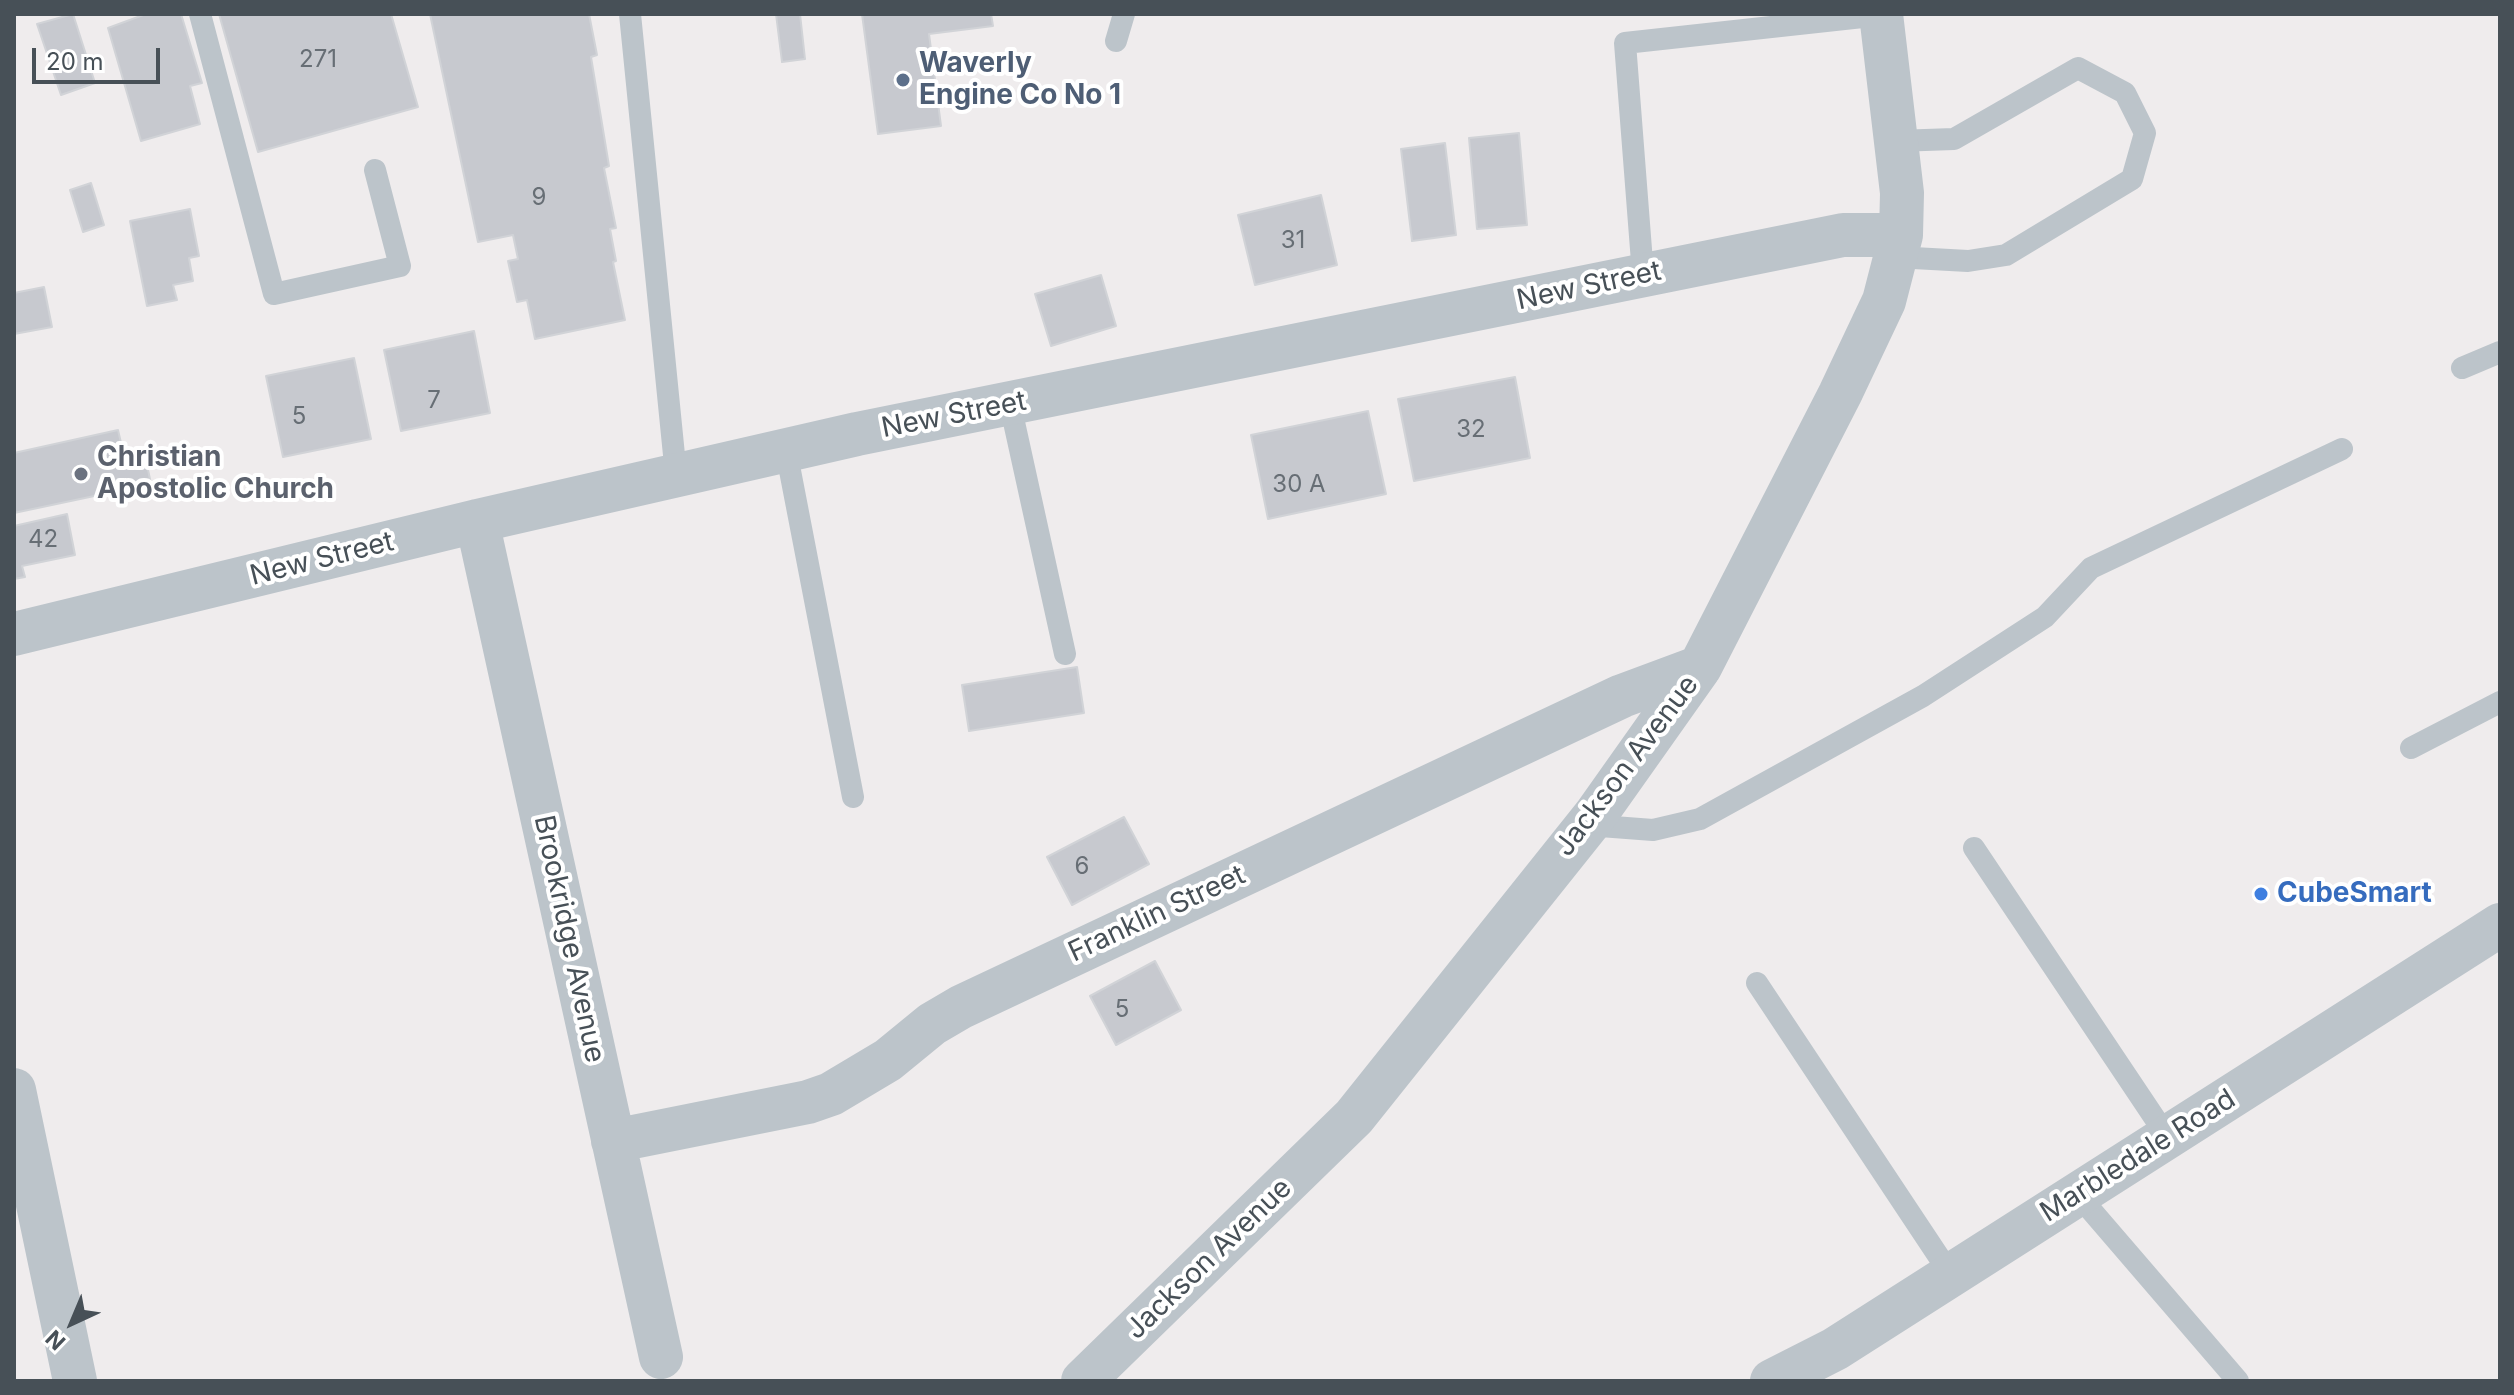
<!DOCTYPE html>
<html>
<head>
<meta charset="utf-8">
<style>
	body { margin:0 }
	#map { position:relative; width:2514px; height:1395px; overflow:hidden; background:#efeced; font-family:Inter,sans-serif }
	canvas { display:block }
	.frame { position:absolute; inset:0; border:16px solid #475057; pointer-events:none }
	.north { position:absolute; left:32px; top:1283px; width:80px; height:80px; -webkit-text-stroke:6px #fff; paint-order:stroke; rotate:224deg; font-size:22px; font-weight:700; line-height:32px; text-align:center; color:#475057 }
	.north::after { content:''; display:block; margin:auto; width:28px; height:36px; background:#475057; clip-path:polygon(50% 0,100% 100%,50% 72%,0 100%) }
	.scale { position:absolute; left:32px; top:48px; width:128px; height:36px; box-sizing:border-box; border:4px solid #475057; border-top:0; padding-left:10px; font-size:24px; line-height:28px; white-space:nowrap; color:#475057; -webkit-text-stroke:6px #fff; paint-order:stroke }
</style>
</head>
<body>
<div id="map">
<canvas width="2514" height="1395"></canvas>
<div class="frame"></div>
<div class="north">N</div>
<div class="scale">20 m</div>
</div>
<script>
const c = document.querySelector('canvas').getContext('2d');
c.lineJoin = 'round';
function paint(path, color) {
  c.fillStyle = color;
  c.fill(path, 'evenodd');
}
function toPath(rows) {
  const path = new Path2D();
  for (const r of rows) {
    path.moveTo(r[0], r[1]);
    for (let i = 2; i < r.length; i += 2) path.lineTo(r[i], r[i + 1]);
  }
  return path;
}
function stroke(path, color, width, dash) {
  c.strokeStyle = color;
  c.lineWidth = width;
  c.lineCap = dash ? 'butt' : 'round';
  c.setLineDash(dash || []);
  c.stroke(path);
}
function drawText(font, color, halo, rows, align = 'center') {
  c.font = font + ' Inter,sans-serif';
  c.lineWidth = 8;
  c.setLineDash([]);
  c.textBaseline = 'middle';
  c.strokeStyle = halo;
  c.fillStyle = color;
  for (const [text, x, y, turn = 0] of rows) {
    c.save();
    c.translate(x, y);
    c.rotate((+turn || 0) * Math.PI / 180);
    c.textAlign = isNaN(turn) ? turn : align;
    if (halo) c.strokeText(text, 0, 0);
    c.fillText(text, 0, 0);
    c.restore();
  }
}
const building = toPath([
	[73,14,95,83,61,95,37,24,73,14],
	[146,14,181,14,202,83,190,86,200,124,141,141,108,28,146,14],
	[219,14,391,14,418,107,258,152,219,14],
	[430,14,589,14,597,55,591,57,609,166,604,168,616,228,610,229,616,261,613,262,625,320,535,339,527,300,517,302,508,261,518,259,513,235,478,242,430,14],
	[776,14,800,14,805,59,782,62,776,14],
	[862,14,991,14,993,26,929,34,941,126,878,134,862,14],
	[1519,133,1527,225,1477,229,1469,138,1519,133],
	[1445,143,1456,235,1412,241,1401,149,1445,143],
	[91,183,104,225,83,232,70,190,91,183],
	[1321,195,1337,265,1255,285,1238,215,1321,195],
	[190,209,199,256,189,258,193,281,173,285,177,300,147,306,130,221,190,209],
	[1101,275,1116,326,1051,346,1035,294,1101,275],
	[44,287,52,327,14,334,14,293,44,287],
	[474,331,490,413,401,431,384,350,474,331],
	[354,358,371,439,283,457,266,376,354,358],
	[1515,377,1530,458,1414,481,1398,399,1515,377],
	[1368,411,1386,494,1268,519,1251,435,1368,411],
	[118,430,126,464,146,460,151,484,14,513,14,453,118,430],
	[67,514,75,555,22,566,25,577,14,579,14,526,67,514],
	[1077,667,1084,713,969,731,962,685,1077,667],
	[1124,817,1149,864,1072,905,1047,857,1124,817],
	[1155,961,1181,1010,1116,1045,1090,996,1155,961]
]);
paint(building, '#c7c9cf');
stroke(building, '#d1d3d7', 2);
stroke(toPath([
	[200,14,274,294,400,266,375,170],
	[630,14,676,475],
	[1116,41,1124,14],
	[1895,257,1968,261,2006,255,2132,179,2145,133,2125,93,2078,68,1954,139,1896,141],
	[1643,275,1625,43,1881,15],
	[2462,368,2500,352],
	[1010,404,1065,654],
	[786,450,853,797],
	[2411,748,2500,702],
	[1587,825,1653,830,1700,819,1923,696,2045,617,2091,568,2342,449],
	[1974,848,2168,1138],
	[1757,983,1951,1275],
	[2078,1195,2238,1381]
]), '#bcc4ca', 22);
stroke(toPath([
	[477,521,661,1357],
	[14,634,477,521,857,434,1843,235,1901,235],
	[14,1090,75,1381],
	[613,1141,808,1102,831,1094,888,1060,932,1024,961,1007,1622,696,1700,667],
	[1083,1381,1354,1117,1596,814,1700,667,1840,394,1884,301,1901,235,1902,193,1881,14]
]), '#bcc4ca', 44);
stroke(toPath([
	[1772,1381,1835,1349,2500,925]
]), '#bcc4ca', 44);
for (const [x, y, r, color] of [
	[903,80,8,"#5c6f8a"],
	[81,474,8,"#6b7280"],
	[2261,894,8,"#3f7fe0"]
]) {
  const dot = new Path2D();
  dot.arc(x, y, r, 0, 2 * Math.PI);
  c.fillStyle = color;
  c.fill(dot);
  stroke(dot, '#fff', 3);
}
drawText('24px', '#676e75', null, [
	["271",318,60],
	["9",539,198],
	["31",1293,241],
	["7",434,401],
	["5",299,417],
	["32",1471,430],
	["30 A",1299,485],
	["42",43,540],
	["6",1082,867],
	["5",1122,1010]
]);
drawText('bold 28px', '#4e5e75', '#fff', [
	["Waverly",919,64],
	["Engine Co No 1",919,96]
], 'left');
drawText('28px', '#475057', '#fff', [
	["New Street",1589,286,-12],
	["New Street",954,415,-11],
	["New Street",322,559,-14],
	["Jackson Avenue",1627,766,-53],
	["Franklin Street",1157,914,-25],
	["Brookridge Avenue",569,939,78],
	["Marbledale Road",2138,1156,-32],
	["Jackson Avenue",1209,1259,-44]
]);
drawText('bold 28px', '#5b616d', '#fff', [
	["Christian",97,458],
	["Apostolic Church",97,490]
], 'left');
drawText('bold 28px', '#366cbe', '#fff', [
	["CubeSmart",2277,894]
], 'left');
</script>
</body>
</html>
